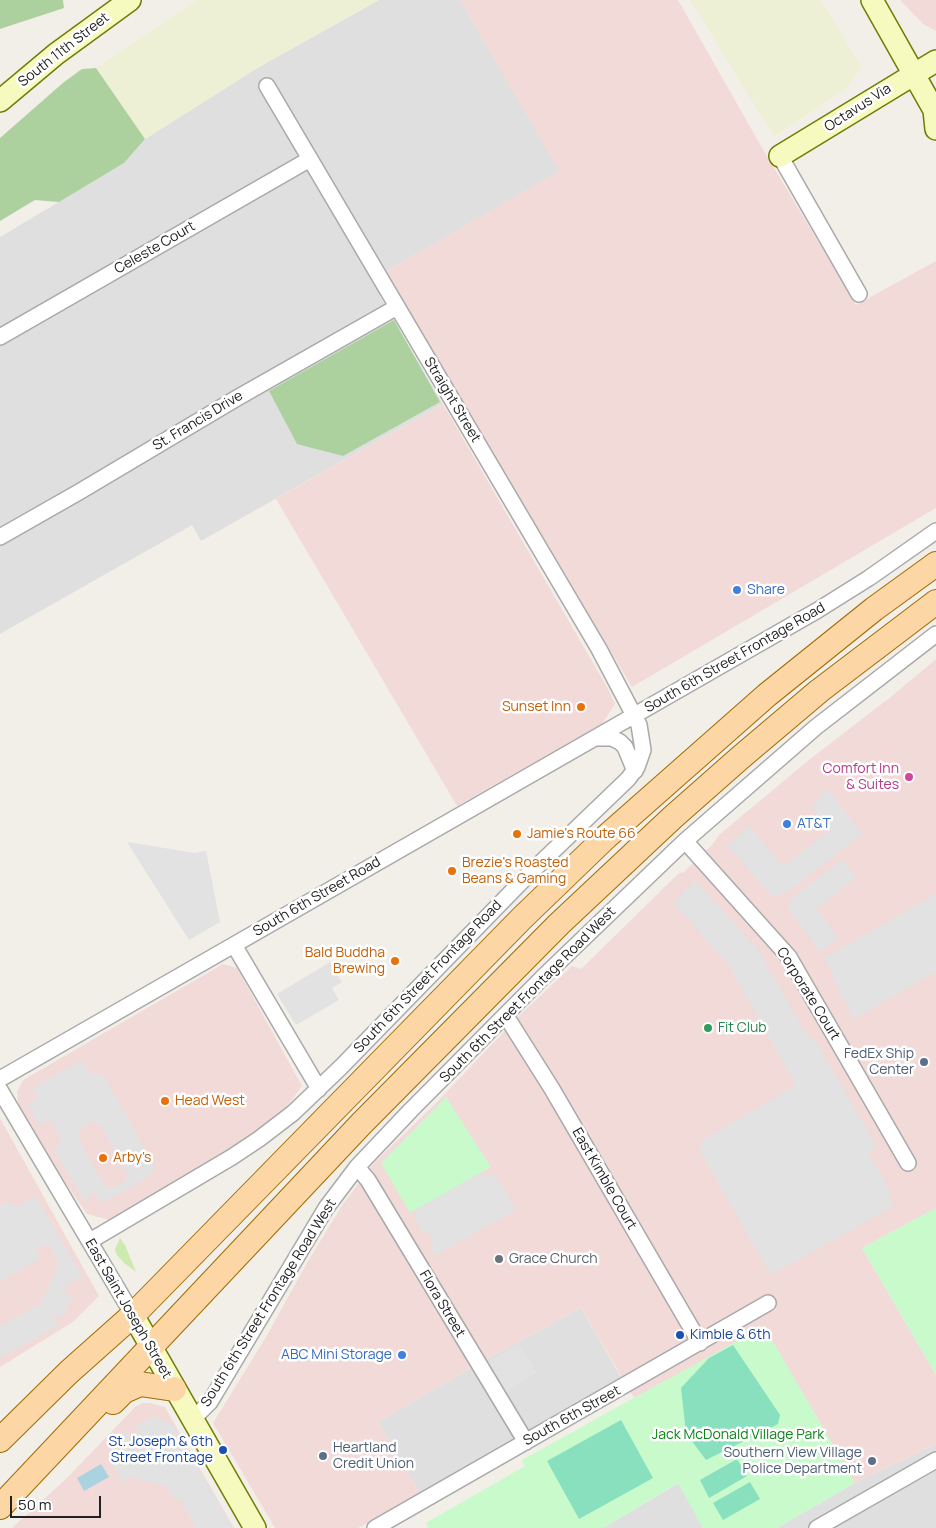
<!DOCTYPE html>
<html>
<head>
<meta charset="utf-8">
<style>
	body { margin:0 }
	#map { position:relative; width:936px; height:1528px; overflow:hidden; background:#f2efe9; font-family:Manrope,sans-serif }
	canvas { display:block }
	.scale { position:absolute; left:10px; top:1496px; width:91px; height:22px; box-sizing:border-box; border:2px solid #222; border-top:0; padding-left:6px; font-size:15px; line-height:18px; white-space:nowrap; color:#222; -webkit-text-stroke:4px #fff; paint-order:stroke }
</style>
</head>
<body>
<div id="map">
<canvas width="936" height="1528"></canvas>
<div class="scale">50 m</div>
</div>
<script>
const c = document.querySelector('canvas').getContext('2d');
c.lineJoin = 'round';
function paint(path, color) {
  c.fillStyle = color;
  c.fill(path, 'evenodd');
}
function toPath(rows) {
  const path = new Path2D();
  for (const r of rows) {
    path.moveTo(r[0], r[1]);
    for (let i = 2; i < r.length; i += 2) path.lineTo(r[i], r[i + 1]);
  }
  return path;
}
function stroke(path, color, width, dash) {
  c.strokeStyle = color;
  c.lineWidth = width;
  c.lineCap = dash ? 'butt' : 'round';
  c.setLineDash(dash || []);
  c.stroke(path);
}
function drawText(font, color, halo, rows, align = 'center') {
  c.font = font + ' Manrope,sans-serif';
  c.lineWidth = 5;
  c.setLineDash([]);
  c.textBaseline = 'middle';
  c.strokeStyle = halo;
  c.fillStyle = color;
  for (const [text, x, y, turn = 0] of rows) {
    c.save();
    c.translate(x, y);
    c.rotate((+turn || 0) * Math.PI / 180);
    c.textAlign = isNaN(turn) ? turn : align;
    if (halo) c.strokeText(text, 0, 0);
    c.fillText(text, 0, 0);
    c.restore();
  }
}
paint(toPath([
	[379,0,460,0,560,171,385,272,380,297,443,404,201,541,192,525,0,634,0,237,124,163,145,139,259,67],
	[581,1308,623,1381,421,1495,378,1422,483,1361],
	[936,1444,936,1528,777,1528,855,1483],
	[679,1483,703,1528,603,1528]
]), '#e0dfdf');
paint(toPath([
	[460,0,678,0,761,146,856,305,936,261,936,508,632,687,385,272,559,171],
	[900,0,936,0,936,31,923,24],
	[443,404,607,687,615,704,602,724,457,806,276,499],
	[936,659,936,1208,862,1248,936,1375,936,1444,855,1483,764,1327,634,1398,581,1308,483,1361,378,1422,421,1495,358,1528,275,1528,213,1423,266,1337,307,1263,343,1204,374,1163,436,1103,520,1015,572,966,581,969,679,873,684,872,712,845,719,835,810,759,892,696],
	[223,964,237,968,302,1086,283,1112,245,1141,196,1170,110,1220,87,1214,47,1156,18,1104,17,1092,23,1080],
	[0,1118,99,1296,73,1322,0,1367],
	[143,1403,150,1403,165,1407,234,1528,12,1528,66,1479,136,1406]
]), '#f2dad9');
paint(toPath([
	[196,0,379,0,259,67,145,139,96,68],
	[690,0,821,0,862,67,847,88,774,137]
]), '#eef0d5');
paint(toPath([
	[120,1238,125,1245,136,1272,124,1263,116,1254,115,1249]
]), '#cdebb0');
paint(toPath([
	[0,0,63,0,64,8,0,29],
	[96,68,145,139,124,163,59,202,35,200,0,221,0,138,64,82,82,69],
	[394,320,440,402,343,456,297,444,269,391]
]), '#add19e');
paint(toPath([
	[446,1097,491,1167,410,1213,381,1163],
	[936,1208,936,1375,862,1248],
	[764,1326,855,1483,777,1528,703,1528,678,1483,603,1528,428,1528,426,1523,525,1466,522,1460]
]), '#c8facc');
paint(toPath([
	[733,1345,780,1415,778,1424,706,1460,686,1433,681,1388,709,1358],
	[621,1420,653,1478,579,1519,547,1461],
	[737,1459,747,1476,709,1498,700,1480],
	[750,1482,760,1499,723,1520,713,1503]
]), '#88e0be');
paint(toPath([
	[827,789,863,834,789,891,773,897,728,846,749,826,783,866,829,831,811,807],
	[127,842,195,853,206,851,220,922,189,940],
	[843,859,856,877,817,909,839,938,820,952,789,910,790,899],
	[695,880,758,950,803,1029,817,1044,877,1147,868,1153,892,1194,888,1196,894,1206,771,1275,699,1150,703,1140,796,1085,727,963,673,903],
	[936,894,936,972,854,1019,834,981,832,972,824,958],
	[330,962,342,982,332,988,339,1000,296,1025,277,994],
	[81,1060,89,1072,104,1076,155,1167,151,1175,106,1202,101,1202,94,1194,91,1194,86,1203,55,1152,61,1138,50,1120,40,1126,27,1104,37,1098,33,1088],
	[90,1122,94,1122,101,1126,127,1173,125,1181,114,1188,108,1188,104,1184,85,1152,79,1135,79,1130],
	[480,1173,488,1177,495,1174,516,1210,435,1256,431,1248,431,1235,420,1230,416,1221,416,1210],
	[36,1196,82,1276,68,1284,65,1289,65,1294,73,1296,63,1317,54,1315,52,1317,59,1325,0,1358,0,1326,40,1304,58,1268,58,1260,49,1246,45,1245,35,1250,41,1258,0,1282,0,1205,8,1201,13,1206,18,1206],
	[519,1344,537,1373,503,1393,486,1363],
	[153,1416,173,1424,179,1435,175,1437,178,1441,182,1439,233,1528,196,1528,180,1499,174,1499,166,1486,131,1477,122,1482,107,1455,115,1450,110,1441,127,1431,130,1435,138,1431,136,1426]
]), '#e2e2e2');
paint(toPath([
	[101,1464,109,1477,84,1491,77,1478]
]), '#aad3df');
const street = toPath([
	[780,156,859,294],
	[0,337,310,159],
	[0,537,79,492,237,398,397,307],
	[597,738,612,738,620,742,625,747,635,771],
	[685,841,789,957,908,1163],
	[234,945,319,1089],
	[506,1016,552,1089,700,1343],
	[0,1079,818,610,869,578,936,531],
	[0,1090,133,1315],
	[357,1167,368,1180,526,1442],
	[90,1241,232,1157,259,1139,293,1113,341,1067,528,875,628,779,637,767,643,750,639,725,599,649,267,86],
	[192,1420,210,1402,326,1208,357,1167,411,1110,542,978,685,841,816,727,936,634],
	[375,1528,768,1303],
	[817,1528,936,1460]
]);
const secondary = toPath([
	[872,0,934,110,936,129],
	[0,101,56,54,130,0],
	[780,156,936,61],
	[133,1315,255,1528]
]);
const primary = toPath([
	[113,1402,124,1391,140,1384,174,1389],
	[0,1440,69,1372,133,1315,522,918,606,837,767,695,874,609,936,564],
	[0,1507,361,1124,559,924,673,817,741,757,819,691,936,602]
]);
stroke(street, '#a9a9a9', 18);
stroke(secondary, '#707d05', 24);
stroke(primary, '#a06b00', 26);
stroke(street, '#fff', 15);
stroke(secondary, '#f7fabf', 21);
stroke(primary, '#fcd6a4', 24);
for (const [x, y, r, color] of [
	[737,590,5,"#3f7fe0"],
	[581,707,5,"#e8710a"],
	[909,777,5,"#d1479c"],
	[787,824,5,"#3f7fe0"],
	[517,834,5,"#e8710a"],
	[452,871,5,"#e8710a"],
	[395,961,5,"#e8710a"],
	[708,1028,5,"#2e9e5b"],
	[924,1062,5,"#5c6f8a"],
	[165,1101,5,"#e8710a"],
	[103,1158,5,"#e8710a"],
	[499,1259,5,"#6b7280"],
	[680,1335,5,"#1a4fb4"],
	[402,1355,5,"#3f7fe0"],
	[223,1450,5,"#1a4fb4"],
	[323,1456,5,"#5c6f8a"],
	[872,1461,5,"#5c6f8a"]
]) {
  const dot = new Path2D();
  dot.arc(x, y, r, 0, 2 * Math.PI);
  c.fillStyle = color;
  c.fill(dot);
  stroke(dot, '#fff', 2);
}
drawText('14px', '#222', '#fff', [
	["South 11th Street",64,50,-38],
	["Octavus Via",858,108,-33],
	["Celeste Court",155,248,-30],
	["Straight Street",452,400,59],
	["St. Francis Drive",198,421,-31],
	["South 6th Street Frontage Road",735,658,-30],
	["South 6th Street Road",317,897,-30],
	["South 6th Street Frontage Road",428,977,-46],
	["Corporate Court",808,994,58],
	["South 6th Street Frontage Road West",528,995,-45],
	["East Kimble Court",604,1179,60],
	["South 6th Street Frontage Road West",269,1303,-58],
	["Flora Street",442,1304,59],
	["East Saint Joseph Street",128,1309,60],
	["South 6th Street",572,1416,-29]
]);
drawText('14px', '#366cbe', '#fff', [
	["Share",747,590],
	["AT&T",797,824],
	["ABC Mini Storage",392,1355,"right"]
], 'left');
drawText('14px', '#c56008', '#fff', [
	["Sunset Inn",571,707,"right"],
	["Jamie's Route 66",527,834],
	["Brezie's Roasted",462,863],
	["Beans & Gaming",462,879],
	["Bald Buddha",385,953,"right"],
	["Brewing",385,969,"right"],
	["Head West",175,1101],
	["Arby's",113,1158]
], 'left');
drawText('14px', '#b23c85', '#fff', [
	["Comfort Inn",899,769],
	["& Suites",899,785]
], 'right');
drawText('14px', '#27864d', '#fff', [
	["Fit Club",718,1028]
], 'left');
drawText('14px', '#4e5e75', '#fff', [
	["FedEx Ship",914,1054],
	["Center",914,1070],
	["Heartland",333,1448,"left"],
	["Credit Union",333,1464,"left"],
	["Southern View Village",862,1453],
	["Police Department",862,1469]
], 'right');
drawText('14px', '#5b616d', '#fff', [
	["Grace Church",509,1259]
], 'left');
drawText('14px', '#164399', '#fff', [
	["Kimble & 6th",690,1335],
	["St. Joseph & 6th",213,1442,"right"],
	["Street Frontage",213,1458,"right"]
], 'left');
drawText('14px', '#0c8416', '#fff', [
	["Jack McDonald Village Park",738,1435]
]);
</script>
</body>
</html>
